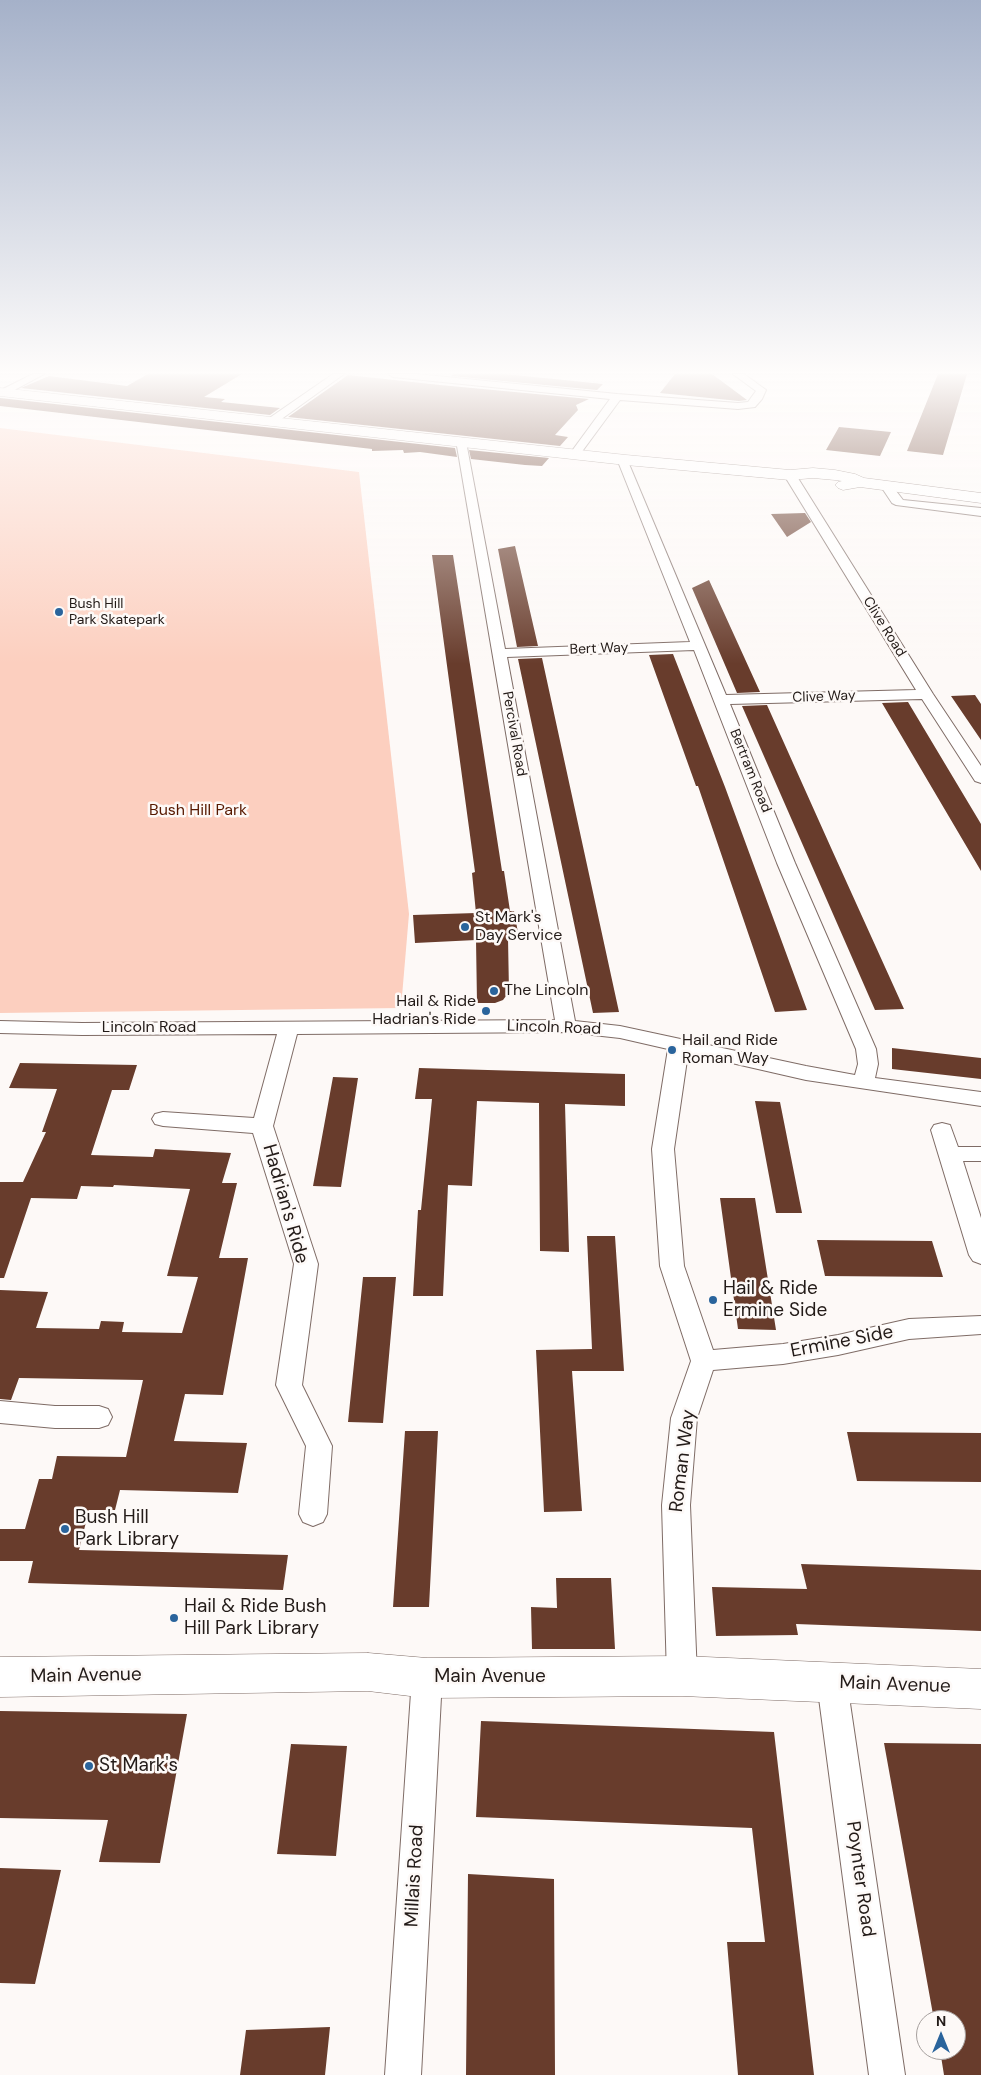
<!DOCTYPE html>
<html>
<head>
<meta charset="utf-8">
<style>
	body { margin:0 }
	#map { position:relative; width:981px; height:2075px; overflow:hidden; background:#fdf9f7; font-family:"DM Sans",sans-serif }
	canvas { display:block }
	.north { position:absolute; left:916px; top:2010px; width:50px; height:50px; box-sizing:border-box; background:#fdf9f7; border:1px solid #a6a09e; border-radius:50%; rotate:0deg; font-size:14px; font-weight:700; line-height:20px; text-align:center; color:#231b18 }
	.north::after { content:''; display:block; margin:auto; width:18px; height:22px; background:#2a649c; clip-path:polygon(50% 0,100% 100%,50% 72%,0 100%) }
</style>
</head>
<body>
<div id="map">
<canvas width="981" height="2075"></canvas>
<div class="north">N</div>
</div>
<script>
const c = document.querySelector('canvas').getContext('2d');
c.lineJoin = 'round';
function paint(path, color) {
  c.fillStyle = color;
  c.fill(path, 'evenodd');
}
function toPath(rows) {
  const path = new Path2D();
  for (const r of rows) {
    path.moveTo(r[0], r[1]);
    for (let i = 2; i < r.length; i += 2) path.lineTo(r[i], r[i + 1]);
  }
  return path;
}
function stroke(path, color, width, dash) {
  c.strokeStyle = color;
  c.lineWidth = width;
  c.lineCap = dash ? 'butt' : 'round';
  c.setLineDash(dash || []);
  c.stroke(path);
}
function drawText(font, color, halo, rows, align = 'center') {
  c.font = font + ' "DM Sans",sans-serif';
  c.lineWidth = 5;
  c.setLineDash([]);
  c.textBaseline = 'middle';
  c.strokeStyle = halo;
  c.fillStyle = color;
  for (const [text, x, y, turn = 0] of rows) {
    c.save();
    c.translate(x, y);
    c.rotate((+turn || 0) * Math.PI / 180);
    c.textAlign = isNaN(turn) ? turn : align;
    if (halo) c.strokeText(text, 0, 0);
    c.fillText(text, 0, 0);
    c.restore();
  }
}
paint(toPath([
	[0,428,359,472,409,914,401,1008,0,1013]
]), '#fccfbf');
paint(toPath([
	[148,374,242,374,204,397,225,399,221,402,280,408,270,415,21,388,49,376,127,386],
	[454,374,505,374,603,384,597,390,451,376],
	[675,374,712,374,747,400,739,401,660,393],
	[938,374,967,374,943,455,907,451],
	[348,375,440,385,589,399,576,405,578,410,555,435,568,437,560,446,288,417],
	[0,398,455,448,457,457,420,452,404,453,403,450,372,451,372,449,0,406],
	[839,427,891,432,880,456,826,450],
	[469,450,549,458,542,466,525,465,471,459],
	[805,513,811,522,787,537,771,514],
	[515,546,538,646,517,647,498,549],
	[432,555,453,555,502,871,504,871,510,911,514,911,519,938,508,938,509,992,503,1000,495,1003,477,1003,476,940,415,943,413,915,476,913,472,873,475,872],
	[709,580,760,692,737,693,692,588],
	[673,654,725,787,807,1010,775,1012,698,786,696,786,649,655],
	[542,658,619,1012,593,1013,518,659],
	[975,695,981,704,981,740,951,696],
	[908,702,981,824,981,871,882,703],
	[767,705,832,850,904,1009,875,1010,742,706],
	[892,1048,981,1058,981,1079,892,1069],
	[20,1063,137,1065,129,1090,112,1090,91,1155,153,1157,155,1149,231,1153,222,1183,237,1183,219,1258,248,1258,223,1395,185,1394,174,1441,247,1443,238,1493,120,1490,115,1510,89,1510,79,1550,288,1555,283,1590,28,1583,33,1561,0,1561,0,1529,25,1529,39,1479,52,1479,57,1456,126,1457,143,1380,19,1378,11,1400,0,1399,0,1290,48,1292,36,1328,99,1329,101,1321,124,1322,122,1332,182,1333,198,1277,167,1276,190,1189,114,1185,113,1187,81,1186,77,1199,31,1198,4,1278,0,1278,0,1182,23,1182,46,1132,42,1132,57,1089,9,1088],
	[419,1068,625,1074,625,1106,565,1104,569,1252,540,1251,539,1103,477,1101,472,1186,448,1185,443,1296,413,1296,418,1210,421,1210,432,1099,415,1099],
	[333,1077,358,1078,341,1187,313,1186],
	[755,1101,780,1102,802,1213,776,1213],
	[720,1198,755,1198,776,1330,738,1329],
	[587,1236,615,1236,624,1371,572,1371,582,1511,544,1512,536,1350,592,1349],
	[817,1240,932,1241,943,1277,825,1276],
	[363,1277,396,1277,383,1423,348,1422],
	[405,1431,438,1431,429,1607,393,1607],
	[847,1432,981,1433,981,1482,857,1481],
	[801,1564,981,1570,981,1631,796,1624,798,1635,716,1636,712,1587,807,1589],
	[556,1578,611,1578,615,1649,532,1649,531,1607,557,1608],
	[0,1711,187,1714,160,1863,99,1862,108,1820,0,1818],
	[481,1721,774,1732,814,2075,738,2075,727,1942,765,1942,752,1828,476,1817],
	[884,1743,981,1744,981,2075,944,2075,940,2050,956,2050,956,2020,934,2020],
	[291,1744,347,1746,336,1856,277,1854],
	[0,1868,61,1870,35,1984,0,1983],
	[468,1874,554,1879,555,2075,466,2075],
	[330,2027,325,2075,240,2075,246,2030]
]), '#683c2c');
const street = toPath([
	[33,374,44,374,7,394,0,393,1,390,33,374],
	[333,374,344,374,276,423,268,423,267,421,268,419,333,374],
	[388,374,416,374,617,394,738,403,748,402,756,391,733,374,744,374,766,390,762,399,755,407,738,409,620,400,578,457,574,458,569,455,610,399,393,377,388,374],
	[465,440,470,443,467,447,505,649,690,642,619,464,622,458,626,457,631,460,629,464,726,695,916,690,784,475,790,472,796,475,933,694,981,766,981,783,975,781,922,699,730,704,795,863,876,1049,878,1064,875,1078,981,1092,981,1106,806,1080,688,1053,674,1149,684,1266,713,1350,783,1344,838,1335,909,1319,981,1316,981,1334,909,1339,838,1355,783,1364,713,1370,697,1418,690,1505,697,1676,693,1686,682,1690,671,1686,667,1676,662,1505,671,1418,691,1361,660,1266,652,1149,668,1049,620,1038,566,1032,297,1034,273,1126,318,1264,302,1385,332,1446,327,1514,323,1522,313,1526,303,1522,299,1514,306,1446,276,1385,294,1264,253,1133,163,1126,155,1124,152,1119,155,1114,163,1112,254,1118,277,1034,82,1035,0,1033,0,1021,82,1023,555,1020,457,446,465,440],
	[694,650,777,863,856,1049,858,1064,855,1075,806,1066,620,1026,575,1021,507,657,694,650],
	[886,482,890,483,903,500,981,508,981,516,896,505,892,503,880,485,886,482],
	[942,1123,950,1125,958,1147,981,1147,981,1161,963,1161,981,1218,981,1264,973,1261,969,1255,931,1130,934,1125,942,1123],
	[0,1401,55,1406,99,1406,108,1409,112,1417,108,1425,99,1428,55,1428,0,1423,0,1401],
	[427,1664,438,1668,442,1678,421,2075,385,2075,412,1678,416,1668,427,1664],
	[832,1669,843,1673,847,1683,905,2075,869,2075,817,1683,821,1673,832,1669]
]);
const secondary = toPath([
	[368,1653,427,1658,682,1656,981,1669,981,1709,682,1696,427,1698,368,1691,0,1697,0,1657,368,1653]
]);
const primary = toPath([
	[0,388,626,455,790,470,813,468,835,470,855,474,864,478,981,493,981,503,860,487,843,490,838,488,835,485,838,482,842,481,835,480,813,478,790,480,626,465,0,396,0,388]
]);
stroke(street, '#7f6c66', 2);
stroke(secondary, '#7f6c66', 1);
stroke(primary, '#7f6c66', 1);
paint(street, '#fff');
paint(secondary, '#fff');
paint(primary, '#fff');
const sky = c.createLinearGradient(0, 0, 0, 664);
sky.addColorStop(0, '#a5b1c9');
sky.addColorStop(0.56, '#fefcfb');
sky.addColorStop(1, '#fefcfb00');
c.fillStyle = sky;
c.fillRect(0, 0, 981, 664);
for (const [x, y, r, color] of [
	[59,612,5,"#2a649c"],
	[465,927,5,"#2a649c"],
	[494,991,5,"#2a649c"],
	[486,1011,5,"#2a649c"],
	[672,1050,5,"#2a649c"],
	[713,1300,5,"#2a649c"],
	[65,1529,5,"#2a649c"],
	[174,1618,5,"#2a649c"],
	[89,1766,5,"#2a649c"]
]) {
  const dot = new Path2D();
  dot.arc(x, y, r, 0, 2 * Math.PI);
  c.fillStyle = color;
  c.fill(dot);
  stroke(dot, '#fdf9f7', 2);
}
drawText('14px', '#231b18', '#fdf9f7', [
	["Bush Hill",69,604],
	["Park Skatepark",69,620]
], 'left');
drawText('14px', '#231b18', '#fdf9f7', [
	["Clive Road",884,627,58],
	["Bert Way",599,649,-2],
	["Clive Way",824,697,-2],
	["Percival Road",514,734,80],
	["Bertram Road",750,771,68]
]);
drawText('16px', '#571900', '#fdf9f7', [
	["Bush Hill Park",198,811]
]);
drawText('16px', '#231b18', '#fdf9f7', [
	["St Mark's",475,918],
	["Day Service",475,936],
	["The Lincoln",504,991],
	["Hail & Ride",476,1002,"right"],
	["Hadrian's Ride",476,1020,"right"],
	["Hail and Ride",682,1041],
	["Roman Way",682,1059]
], 'left');
drawText('16px', '#231b18', '#fdf9f7', [
	["Lincoln Road",149,1028],
	["Lincoln Road",554,1028,2]
]);
drawText('19px', '#231b18', '#fdf9f7', [
	["Hadrian's Ride",285,1204,74],
	["Ermine Side",842,1342,-11],
	["Roman Way",683,1461,-83],
	["Main Avenue",86,1676,-1],
	["Main Avenue",490,1677],
	["Main Avenue",895,1685,2],
	["Millais Road",415,1876,-87],
	["Poynter Road",860,1879,82]
]);
drawText('19px', '#231b18', '#fdf9f7', [
	["Hail & Ride",723,1289],
	["Ermine Side",723,1311],
	["Bush Hill",75,1518],
	["Park Library",75,1540],
	["Hail & Ride Bush",184,1607],
	["Hill Park Library",184,1629],
	["St Mark's",99,1766]
], 'left');
</script>
</body>
</html>
